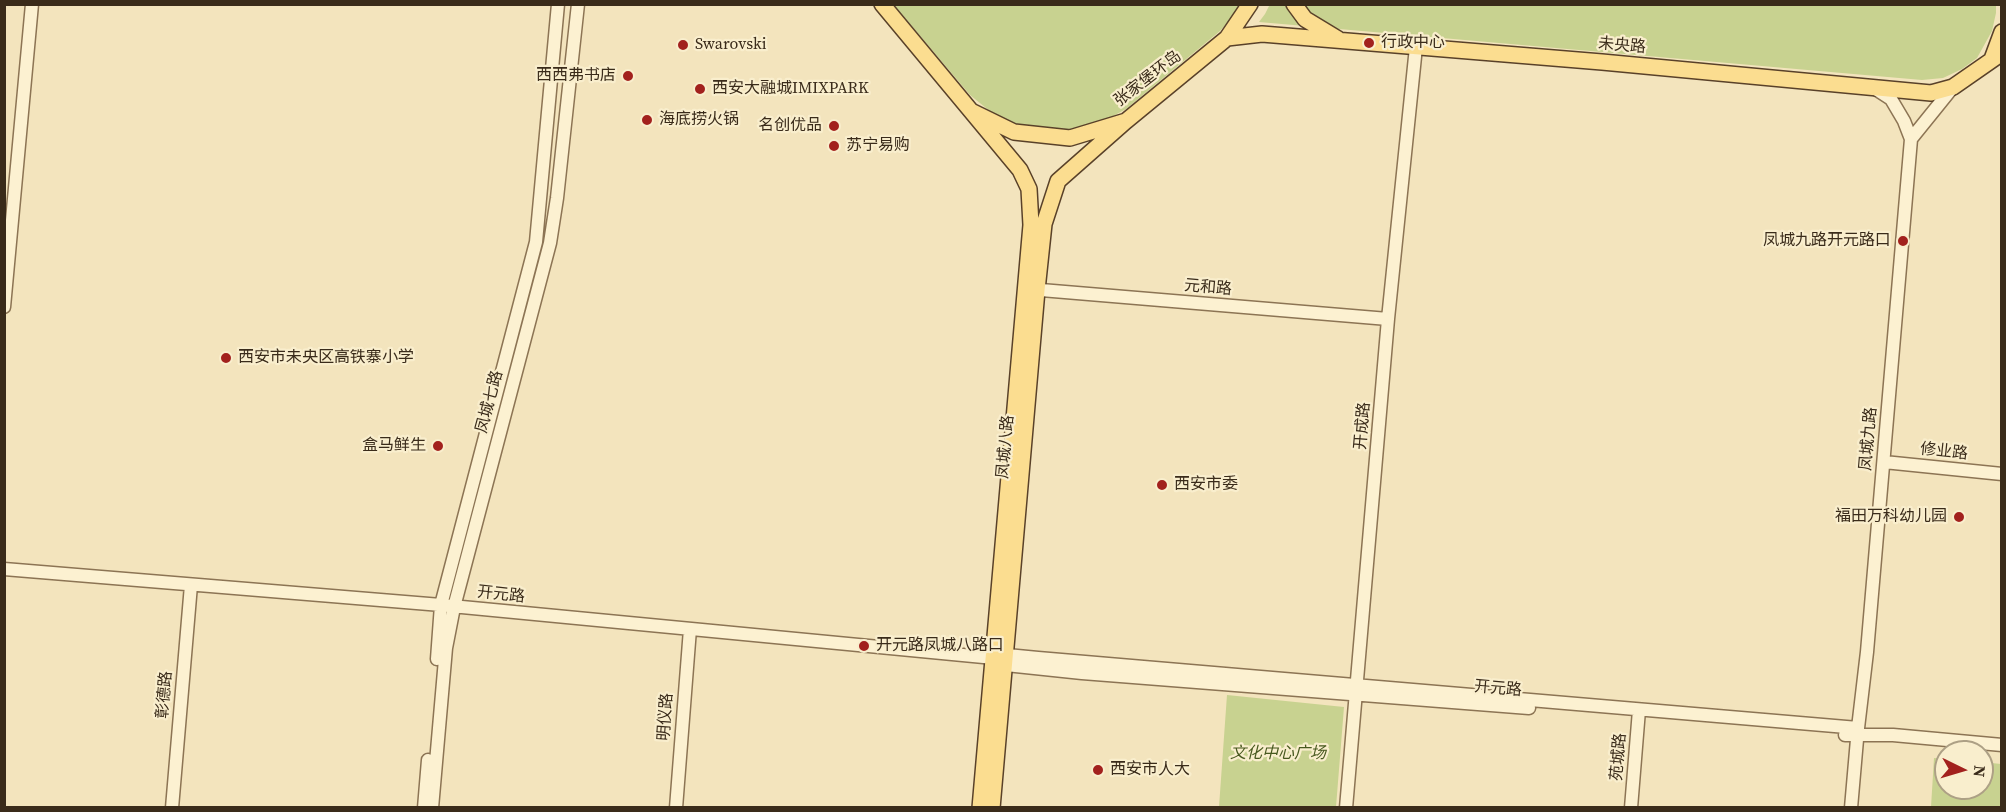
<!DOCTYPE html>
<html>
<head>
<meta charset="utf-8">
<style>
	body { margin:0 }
	#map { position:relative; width:2006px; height:812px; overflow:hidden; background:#f3e4bd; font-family:"Source Serif 4",serif }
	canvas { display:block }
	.frame { position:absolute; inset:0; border:6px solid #3a2b1a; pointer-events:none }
	.north { position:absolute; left:1934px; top:740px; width:60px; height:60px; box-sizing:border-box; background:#f9eecd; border:2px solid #ada085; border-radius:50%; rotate:95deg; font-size:16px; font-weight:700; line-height:24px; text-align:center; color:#3a2b1a }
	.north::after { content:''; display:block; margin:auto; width:21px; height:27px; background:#a2211d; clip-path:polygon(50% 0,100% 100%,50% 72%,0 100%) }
</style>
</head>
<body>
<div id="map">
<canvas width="2006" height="812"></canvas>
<div class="frame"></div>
<div class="north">N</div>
</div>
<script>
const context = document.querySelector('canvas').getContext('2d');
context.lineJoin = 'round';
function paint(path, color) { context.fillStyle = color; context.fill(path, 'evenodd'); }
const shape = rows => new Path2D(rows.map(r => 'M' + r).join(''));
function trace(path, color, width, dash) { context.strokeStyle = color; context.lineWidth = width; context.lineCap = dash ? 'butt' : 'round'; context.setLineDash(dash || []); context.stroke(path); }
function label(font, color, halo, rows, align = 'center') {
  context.font = font + ' "Source Serif 4","Noto Sans SC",serif'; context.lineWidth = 4.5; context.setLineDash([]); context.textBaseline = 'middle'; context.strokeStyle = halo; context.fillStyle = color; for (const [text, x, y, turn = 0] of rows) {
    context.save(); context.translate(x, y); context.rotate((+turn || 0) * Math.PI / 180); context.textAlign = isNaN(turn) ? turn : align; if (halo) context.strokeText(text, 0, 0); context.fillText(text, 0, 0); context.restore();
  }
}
const green = shape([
	[1270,4,1996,4,1996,13,1992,31,1977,58,1962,69,1943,78,1922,80,1259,22,1265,14],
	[894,5,1243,5,1220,31,1126,109,1104,121,1073,130,1057,131,1034,129,1015,124,999,117,986,108,970,95],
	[1227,695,1344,707,1336,807,1219,807],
	[1934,758,1946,759,1946,788,1982,788,1982,762,2001,764,2001,807,1931,807]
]);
const minor = shape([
	[1874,88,1891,99,1904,121,1911,139],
	[1029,289,1388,319],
	[4,307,32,4],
	[1884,462,2002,474],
	[4,569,441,605,994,658,1007,655,1038,658,1858,728],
	[437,659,441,605,536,242,558,4],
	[998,660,1006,665,1082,673,1529,708],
	[1845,735,1893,735,2002,745],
	[172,808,191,585],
	[424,808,428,760],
	[432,808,446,648,454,607,550,243,557,198,578,4],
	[676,808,690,629],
	[1346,808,1388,319,1416,47],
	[1631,808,1639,710],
	[1851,808,1858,728,1867,652,1911,139,1953,87]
]);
const major = shape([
	[882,4,971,111,1014,132,1070,138,1126,121,1227,38,1250,4],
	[1294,4,1305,19,1338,39],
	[1227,38,1262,34,1602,62,1931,93,1953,87,2002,53],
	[1992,59,2002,32],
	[971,111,1020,170,1029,189,1031,225,980,808],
	[992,808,1037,290,1044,224,1058,181,1126,121]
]);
const markers = [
	[1369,43,6,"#a2211d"],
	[683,45,6,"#a2211d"],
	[628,76,6,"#a2211d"],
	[700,89,6,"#a2211d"],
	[647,120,6,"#a2211d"],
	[834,126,6,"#a2211d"],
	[834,146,6,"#a2211d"],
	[1903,241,6,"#a2211d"],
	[226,358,6,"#a2211d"],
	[438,446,6,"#a2211d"],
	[1162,485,6,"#a2211d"],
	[1959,517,6,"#a2211d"],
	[864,646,6,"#a2211d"],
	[1098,770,6,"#a2211d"]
];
const poiNames = [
	["行政中心",1381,43],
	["Swarovski",695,45],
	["西西弗书店",616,76,"right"],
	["西安大融城IMIXPARK",712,89],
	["海底捞火锅",659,120],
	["名创优品",822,126,"right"],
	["苏宁易购",846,146],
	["凤城九路开元路口",1891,241,"right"],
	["西安市未央区高铁寨小学",238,358],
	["盒马鲜生",426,446,"right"],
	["西安市委",1174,485],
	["福田万科幼儿园",1947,517,"right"],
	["开元路凤城八路口",876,646],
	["西安市人大",1110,770]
];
const streetNames = [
	["未央路",1622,46,5],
	["张家堡环岛",1148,79,-38],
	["元和路",1208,288,5],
	["凤城七路",490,402,-75],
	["开成路",1363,426,-85],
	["凤城九路",1869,439,-85],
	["凤城八路",1006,447,-85],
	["修业路",1944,452,6],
	["开元路",501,595,6],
	["开元路",1498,689,5],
	["彰德路",165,695,-85],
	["明仪路",666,717,-86],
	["苑城路",1619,757,-85]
];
const parkNames = [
	["文化中心广场",1278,754]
];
paint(green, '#c8d290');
trace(minor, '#8c7454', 15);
trace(major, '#594129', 18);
trace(minor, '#fcf1d1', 12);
trace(major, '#fbdd90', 15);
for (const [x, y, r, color] of markers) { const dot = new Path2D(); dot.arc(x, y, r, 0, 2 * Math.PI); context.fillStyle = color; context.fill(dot); trace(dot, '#f9eecd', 2); }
label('16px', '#3a2b1a', '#f9eecd', poiNames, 'left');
label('16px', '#3a2b1a', '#f9eecd', streetNames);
label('italic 16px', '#48591f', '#f9eecd', parkNames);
</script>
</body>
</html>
